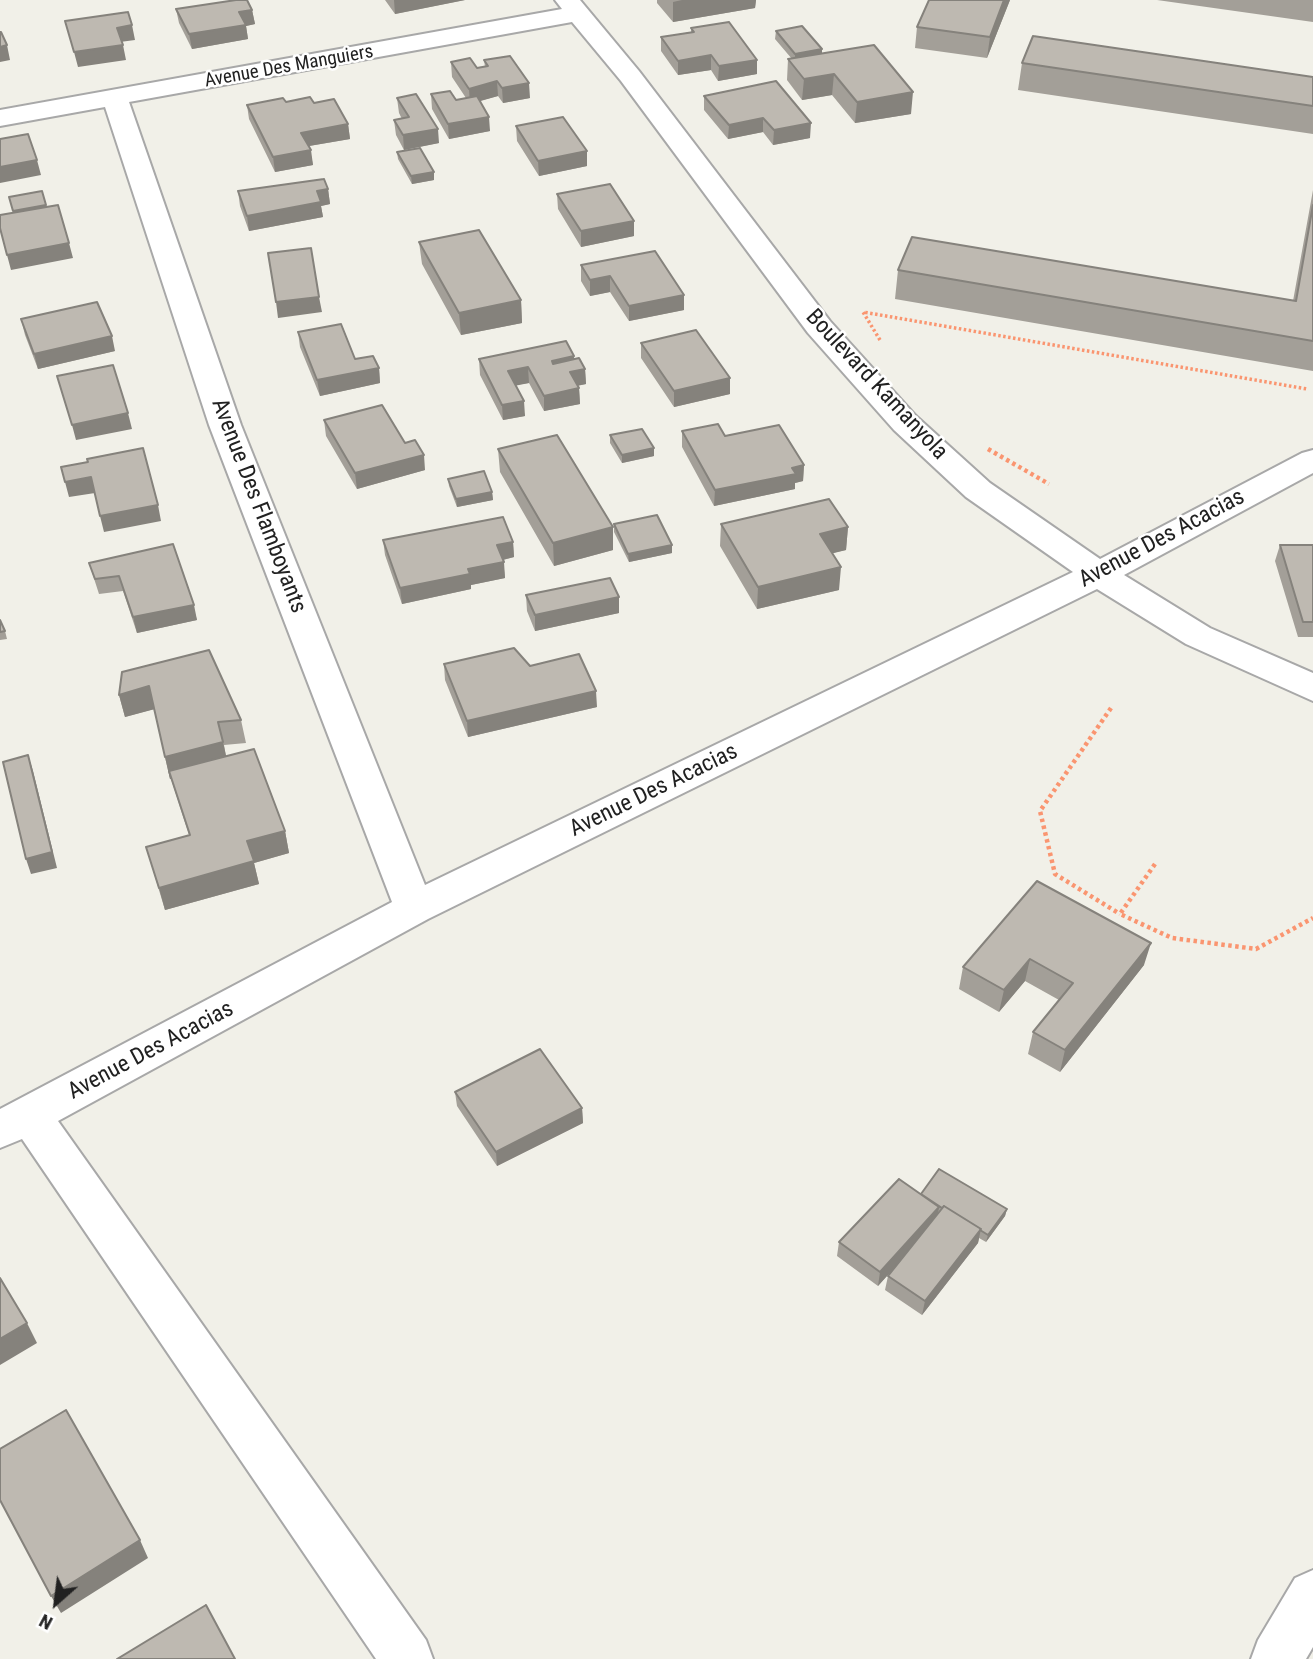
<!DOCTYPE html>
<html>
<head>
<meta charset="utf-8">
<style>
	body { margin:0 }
	#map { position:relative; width:1313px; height:1659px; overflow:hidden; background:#f1f0e8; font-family:"Roboto Condensed",sans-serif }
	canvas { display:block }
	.north { position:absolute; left:21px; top:1568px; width:70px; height:70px; -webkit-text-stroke:5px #fff; paint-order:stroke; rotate:208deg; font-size:19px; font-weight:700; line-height:28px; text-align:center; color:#212121 }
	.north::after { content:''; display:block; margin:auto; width:24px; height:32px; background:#212121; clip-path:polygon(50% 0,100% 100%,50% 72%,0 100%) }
</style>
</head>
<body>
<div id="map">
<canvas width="1313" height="1659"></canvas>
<div class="north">N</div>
</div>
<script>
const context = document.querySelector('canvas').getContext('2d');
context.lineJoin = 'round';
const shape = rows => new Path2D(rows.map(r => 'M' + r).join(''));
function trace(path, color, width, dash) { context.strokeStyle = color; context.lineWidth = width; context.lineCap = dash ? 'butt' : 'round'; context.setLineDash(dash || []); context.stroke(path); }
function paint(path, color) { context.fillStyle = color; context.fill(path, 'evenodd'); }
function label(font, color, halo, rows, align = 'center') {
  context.font = font + ' "Roboto Condensed",sans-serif'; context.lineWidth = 5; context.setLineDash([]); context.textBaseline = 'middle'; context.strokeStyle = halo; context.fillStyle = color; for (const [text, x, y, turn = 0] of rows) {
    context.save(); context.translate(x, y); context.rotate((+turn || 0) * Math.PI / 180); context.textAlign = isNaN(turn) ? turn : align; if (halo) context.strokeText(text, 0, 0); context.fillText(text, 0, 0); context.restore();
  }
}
const pathFar1 = shape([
	[880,340,863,312,1307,389]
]);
const path = shape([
	[988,449,1049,484],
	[1111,708,1040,811,1055,874,1120,914],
	[1155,864,1120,914,1172,938,1256,949,1313,918]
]);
const minor = shape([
	[555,0,580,0,639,71,830,321,916,416,990,483,1100,559,1302,453,1313,450,1313,473,1124,575,1210,628,1313,673,1313,701,1186,644,1097,589,428,919,58,1121,426,1640,433,1659,376,1659,22,1139,0,1148,0,1109,392,902,209,425,105,107,0,126,0,110,562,9,555,0],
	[572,22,621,81,808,333,894,430,966,497,1073,572,425,885,241,425,129,102,572,22],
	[1313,1570,1313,1647,1306,1659,1251,1659,1258,1640,1295,1578,1313,1570]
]);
const wall = shape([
	[385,0,465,0,395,14],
	[657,0,756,0,755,8,673,22,657,3],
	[929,0,1010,0,987,58,915,48,917,27],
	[1157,0,1313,0,1313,22],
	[176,9,252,10,255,24,246,26,248,39,192,49,179,23],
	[691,28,757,74,718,81,711,70,678,75,661,51,661,37,691,32],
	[776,31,822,49,822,54,911,114,855,123,832,95,802,100,787,80,788,59,792,59,775,39],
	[484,60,530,98,503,103,498,96,479,101,490,131,449,139,432,109,431,94,456,100,466,98,452,77,451,62,477,68,485,67],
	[1022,63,1313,77,1313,134,1018,90],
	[776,81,810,138,773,145,763,132,728,139,704,110,704,96],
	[397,98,439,143,404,150,396,135,394,120,402,119,399,113],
	[286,102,314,103,348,124,350,139,309,146,313,165,275,172,249,119,247,105],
	[516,126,587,166,539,176,517,141],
	[397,152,434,180,412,184,398,159],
	[328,189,330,204,321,206,323,217,249,231,240,206,238,191],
	[1313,190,1313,371,895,299,898,270,1293,301],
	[557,194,634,221,634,236,581,247,558,209],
	[419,242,521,300,522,323,461,335,422,264],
	[581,265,684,295,684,310,629,321,610,292,590,296,581,281],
	[21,319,115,351,38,369,25,335],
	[298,332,355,359,379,368,380,383,320,396,300,347],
	[641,343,730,378,730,394,674,407,641,358],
	[574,356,574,359,585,369,586,384,577,386,579,388,580,404,544,411,529,383,515,385,525,416,503,420,480,375,479,359],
	[324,420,425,470,357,489,326,436],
	[682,431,725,436,804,465,803,481,795,483,795,489,714,506,682,447],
	[610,435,654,456,622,463,610,443],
	[498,449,613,527,613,550,554,566,500,472],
	[448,479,492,492,493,500,457,507,449,486],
	[614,524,672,553,629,562,614,532],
	[721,524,848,527,846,550,832,553,839,590,757,609,720,546],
	[383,540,513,542,514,557,503,560,505,578,471,585,471,589,402,604,385,555],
	[173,544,197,620,137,633,123,591,99,594,89,563],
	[1280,545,1313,545,1313,637,1298,637,1275,561],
	[526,595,619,597,619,613,535,631,527,611],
	[0,620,5,631,7,639,0,640],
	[444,664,530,666,597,707,468,737,445,680],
	[119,695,241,720,246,743,224,745,226,756,285,831,289,853,254,863,259,884,165,910,146,847,189,835,171,779,170,779,154,709,125,717],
	[1037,881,1144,965,1060,1072,1028,1054,1033,1032,1059,1000,1025,981,999,1012,959,989,963,967],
	[455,1092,582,1108,583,1123,497,1166,457,1106],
	[921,1194,1007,1209,1005,1216,986,1242,979,1238,978,1243,922,1315,885,1290,888,1276,890,1272,878,1286,837,1256,839,1242]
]);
const shadedWall = shape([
	[394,0,465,0,395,14],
	[682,0,756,0,755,8,673,22,673,2],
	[1004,0,1010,0,987,58,990,37],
	[252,10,255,24,246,26,248,39,192,49,189,34,239,12],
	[132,25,135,40,120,42,117,28],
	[7,45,10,60,0,62,0,47],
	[123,45,126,60,78,67,74,52],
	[822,49,822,57,795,61,795,54],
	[711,55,711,70,678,75,678,61],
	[757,60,757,74,718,81,719,66],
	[834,74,832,95,802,100,804,79],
	[497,81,498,96,470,104,469,89],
	[529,83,530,98,503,103,502,88],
	[913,92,911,114,855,123,857,102],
	[489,117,490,131,449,139,448,124],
	[763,118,763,132,728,139,729,125],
	[811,123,810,138,773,145,774,130],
	[348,124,350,139,303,147,301,133],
	[438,129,439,143,404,150,403,135],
	[311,150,313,165,275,172,273,157],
	[587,151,587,166,539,176,538,161],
	[37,160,41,175,0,183,0,167],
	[434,172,434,180,412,184,411,176],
	[328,189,330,204,321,206,323,217,249,231,247,216,317,191],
	[46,205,48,212,15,218,13,211],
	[634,221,634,236,581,247,581,231],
	[69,243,73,258,11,270,7,255],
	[610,276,610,292,590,296,590,280],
	[684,295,684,310,629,321,629,306],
	[319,297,322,312,278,318,276,302],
	[521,300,522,323,461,335,459,313],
	[112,336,115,351,38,369,34,354],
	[574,356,575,371,585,369,586,384,570,387,552,376,552,361],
	[528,367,529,383,509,387,508,371],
	[379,368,380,383,320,396,317,380],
	[730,378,730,394,674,407,674,391],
	[579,388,580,404,544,411,544,396],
	[524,401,525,416,503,420,502,405],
	[128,413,132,429,76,440,72,425],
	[654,448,654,456,622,463,622,455],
	[424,455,425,470,357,489,355,473],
	[804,465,803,481,795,483,795,489,714,506,715,490],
	[91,477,95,493,69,497,65,482],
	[492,492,493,500,457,507,456,499],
	[158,505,161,521,104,532,100,516],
	[613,527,613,550,554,566,553,543],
	[848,527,846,550,818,557,820,534],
	[513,542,514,557,498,561,497,545],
	[672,545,672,553,629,562,628,554],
	[504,562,505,578,471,585,471,589,402,604,400,588,468,569],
	[841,567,839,590,757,609,758,587],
	[619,597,619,613,535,631,535,615],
	[194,605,197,620,137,633,133,617],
	[149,686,155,709,125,717,119,695],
	[596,691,597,707,468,737,467,721],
	[223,742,228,765,170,779,165,757],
	[28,755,33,771,57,868,31,874,26,859],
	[285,831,289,853,254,863,259,884,165,910,159,888,247,841],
	[1151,943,1144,965,1060,1072,1065,1050],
	[1030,959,1025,981,999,1012,1004,990],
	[582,1108,583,1123,497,1166,496,1152],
	[939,1207,937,1221,878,1286,880,1272],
	[1007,1209,1005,1216,986,1242,988,1235],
	[981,1229,978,1243,922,1315,925,1301],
	[27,1323,37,1343,0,1365,0,1339],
	[140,1540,148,1558,61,1613,51,1596]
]);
const building = shape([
	[236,0,247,0,252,10,239,12,246,25,189,34,176,9,236,0],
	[929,0,1004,0,990,37,917,27,929,0],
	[128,12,132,25,117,28,123,45,74,52,65,21,128,12],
	[729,22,757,60,719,66,711,55,678,61,661,37,694,32,691,28,729,22],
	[802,26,822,49,795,54,776,31,802,26],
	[0,32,1,32,7,45,0,47,0,32],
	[1033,36,1313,77,1313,106,1022,63,1033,36],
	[874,45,913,92,857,102,834,74,804,79,788,59,874,45],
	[510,56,529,83,502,88,497,81,469,89,451,62,470,58,477,68,488,66,484,60,510,56],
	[776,81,811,123,774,130,763,118,729,125,704,96,776,81],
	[450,91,456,100,477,96,489,117,448,124,431,94,450,91],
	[416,94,438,129,403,135,394,120,409,117,397,98,416,94],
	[310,97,314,103,334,99,348,124,301,133,311,150,273,157,247,105,283,98,286,102,310,97],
	[563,117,587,151,538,161,516,126,563,117],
	[28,134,37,160,0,167,0,139,28,134],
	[420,148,434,172,411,176,397,152,420,148],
	[324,179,328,189,317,191,321,202,247,216,238,191,324,179],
	[610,184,634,221,581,231,557,194,610,184],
	[42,191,46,205,13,211,9,197,42,191],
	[58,205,69,243,7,255,0,228,0,215,58,205],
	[1313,205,1313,341,898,270,912,237,1296,301,1313,205],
	[479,230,521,300,459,313,419,242,479,230],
	[311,248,319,297,276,302,268,253,311,248],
	[655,251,684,295,629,306,610,276,590,280,581,265,655,251],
	[97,302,112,336,34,354,21,319,97,302],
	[341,324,355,359,373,356,379,368,317,380,298,332,341,324],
	[696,330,730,378,674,391,641,343,696,330],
	[566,341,574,356,552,361,553,364,579,358,585,369,570,372,579,388,544,396,528,367,508,371,524,401,502,405,479,359,566,341],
	[113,365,128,413,72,425,57,376,113,365],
	[382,405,405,443,415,440,424,455,355,473,324,420,382,405],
	[718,424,725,436,779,425,804,465,792,468,796,474,715,490,682,431,718,424],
	[642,429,654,448,622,455,610,435,642,429],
	[557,435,613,527,553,543,498,449,557,435],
	[143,448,158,505,100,516,91,477,65,482,61,467,88,462,87,459,143,448],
	[484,471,492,492,456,499,448,479,484,471],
	[829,499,848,527,820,534,841,567,758,587,721,524,829,499],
	[657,515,672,545,628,554,614,524,657,515],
	[503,517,513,542,497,545,504,562,468,569,470,574,400,588,383,540,503,517],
	[173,544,194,605,133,617,119,576,95,579,89,563,173,544],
	[1280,545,1313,545,1313,622,1303,622,1280,545],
	[610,578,619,597,535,615,526,595,610,578],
	[0,620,5,631,0,632,0,620],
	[514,648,530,666,579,654,596,691,467,721,444,664,514,648],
	[209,650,241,720,218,722,223,742,165,757,149,686,119,695,122,672,209,650],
	[254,749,285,831,247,841,254,861,159,888,146,847,190,835,169,771,254,749],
	[28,755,52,852,26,859,3,762,28,755],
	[1037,881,1151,943,1065,1050,1033,1032,1073,983,1030,959,1004,990,963,967,1037,881],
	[540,1049,582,1108,496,1152,455,1092,540,1049],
	[939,1169,1007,1209,988,1235,980,1230,981,1229,944,1206,942,1208,921,1194,939,1169],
	[899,1179,939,1207,880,1272,839,1242,899,1179],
	[944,1206,981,1229,925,1301,888,1276,944,1206],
	[0,1278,27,1323,0,1339,0,1278],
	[66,1410,140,1540,51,1596,0,1500,0,1449,66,1410],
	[206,1605,235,1659,117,1659,206,1605]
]);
const farStreetnames = [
	["Avenue Des Manguiers",289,67,-10]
];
const streetNames = [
	["Boulevard Kamanyola",876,385,47],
	["Avenue Des Flamboyants",258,506,69],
	["Avenue Des Acacias",1162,539,-28],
	["Avenue Des Acacias",654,791,-26],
	["Avenue Des Acacias",151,1051,-28]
];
trace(minor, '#a8a8a8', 4);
trace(pathFar1, '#fa9570', 3.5, [2.5, 2.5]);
trace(path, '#fa9570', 4.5, [3.5, 3.5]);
paint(minor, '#fff');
paint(wall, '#a39f98');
paint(shadedWall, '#85827c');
paint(building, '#beb9b1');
trace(building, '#85827c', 2);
label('19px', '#212121', '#fff', farStreetnames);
label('23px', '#212121', '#fff', streetNames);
</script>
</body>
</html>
